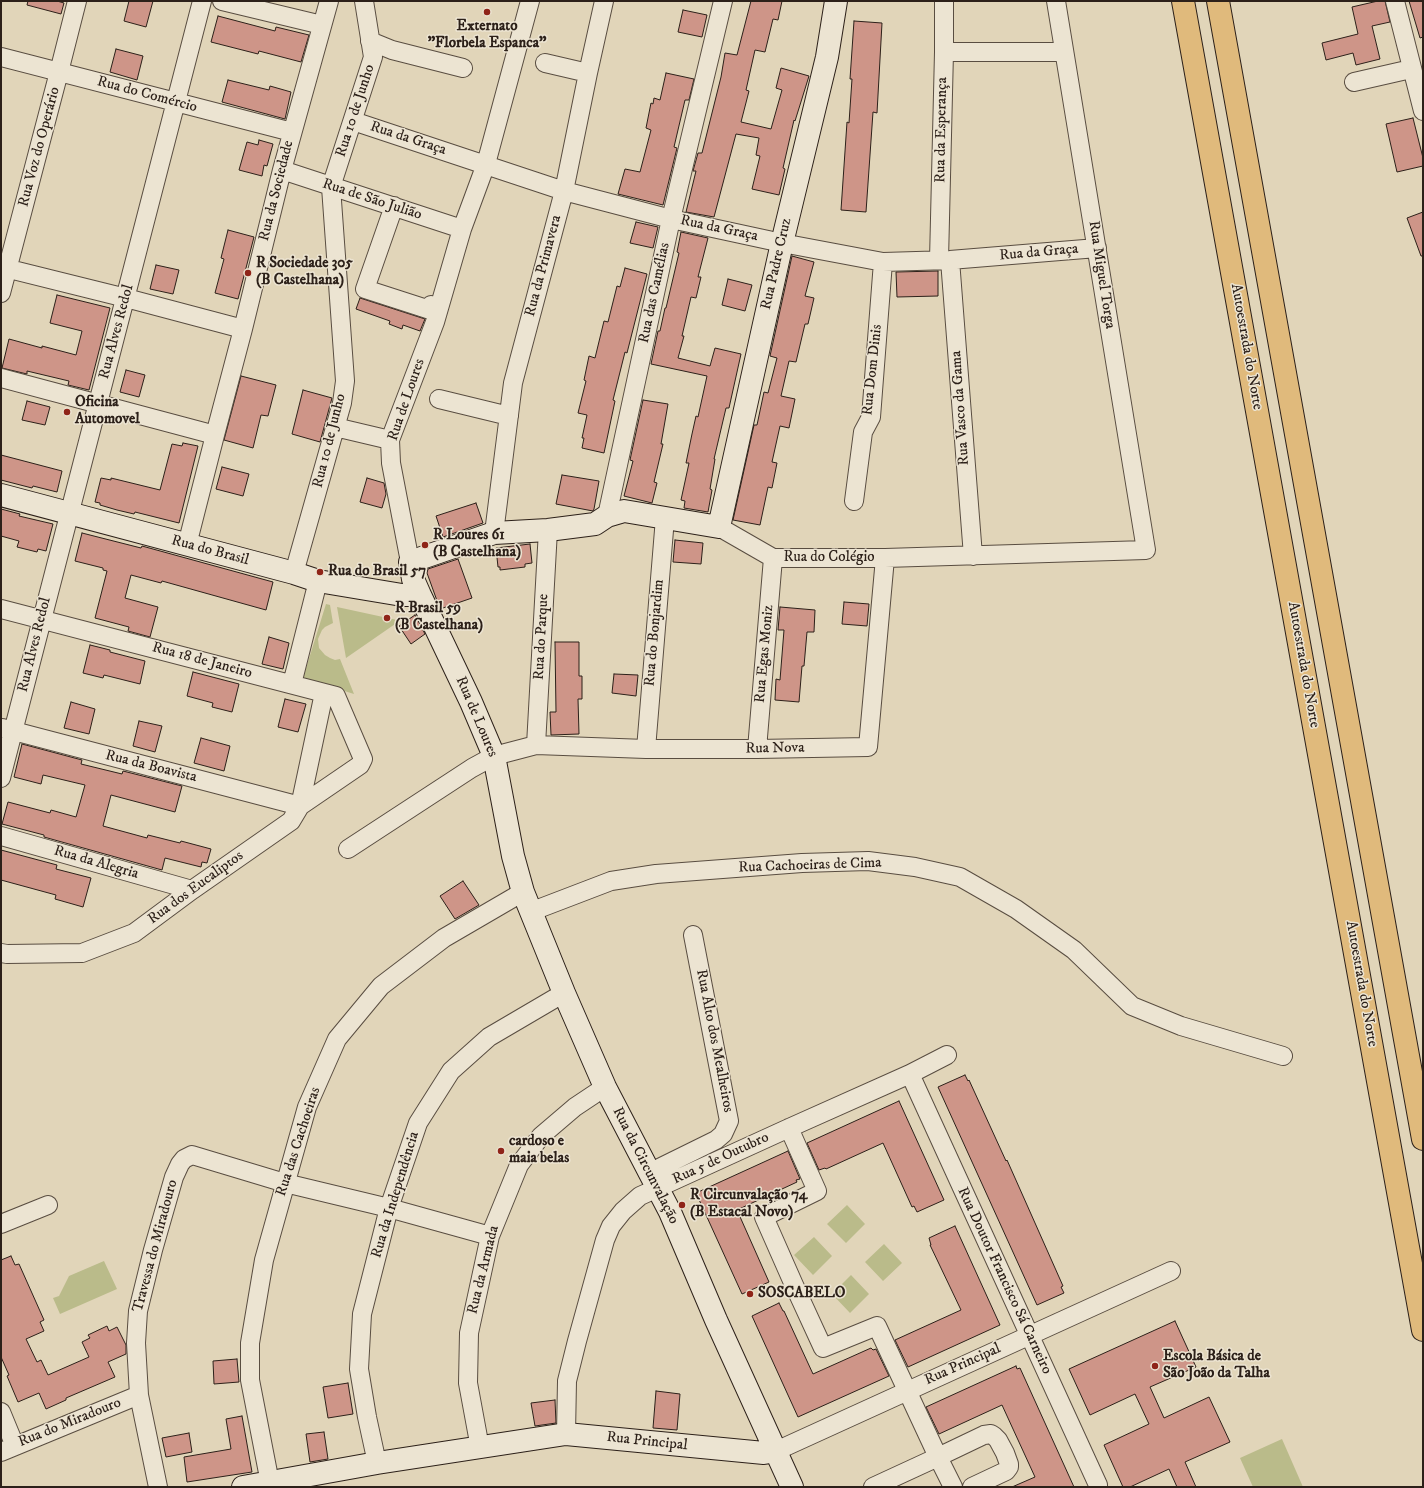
<!DOCTYPE html>
<html>
<head>
<meta charset="utf-8">
<style>
	body { margin:0 }
	#map { position:relative; width:1424px; height:1488px; overflow:hidden; background:#e1d5b9; font-family:"IM FELL DW Pica",serif }
	canvas { display:block }
	.frame { position:absolute; inset:0; border:2px solid #2c2019; pointer-events:none }
</style>
</head>
<body>
<div id="map">
<canvas width="1424" height="1488"></canvas>
<div class="frame"></div>
</div>
<script>
const context = document.querySelector('canvas').getContext('2d');
context.lineJoin = 'round';
function paint(path, color) { context.fillStyle = color; context.fill(path, 'evenodd'); }
const shape = rows => new Path2D(rows.map(r => 'M' + r).join(''));
function trace(path, color, width, dash) { context.strokeStyle = color; context.lineWidth = width; context.lineCap = dash ? 'butt' : 'round'; context.setLineDash(dash || []); context.stroke(path); }
function label(font, color, halo, rows, align = 'center') {
  context.font = font + ' "IM FELL DW Pica",serif'; context.lineWidth = 3; context.setLineDash([]); context.textBaseline = 'middle'; context.strokeStyle = halo; context.fillStyle = color; for (const [text, x, y, turn = 0] of rows) {
    context.save(); context.translate(x, y); context.rotate((+turn || 0) * Math.PI / 180); context.textAlign = isNaN(turn) ? turn : align; if (halo) context.strokeText(text, 0, 0); context.fillText(text, 0, 0); context.restore();
  }
}
const green = shape([
	[326,604,330,605,333,623,325,627,322,630,318,639,319,648,325,655,330,658,335,660,340,659,354,694,303,678],
	[337,607,397,620,398,622,346,658],
	[847,1205,865,1224,846,1243,827,1224],
	[814,1237,832,1256,813,1275,794,1255],
	[884,1244,902,1263,883,1281,865,1262],
	[104,1261,117,1289,60,1314,53,1298,59,1296,69,1276],
	[851,1275,869,1294,850,1313,832,1294],
	[1282,1439,1303,1487,1253,1487,1240,1458]
]);
const building = shape([
	[28,1,57,1,64,3,61,14,27,5,28,1],
	[129,1,153,1,146,27,124,21,129,1],
	[751,1,782,1,778,20,773,19,765,52,755,50,746,90,749,91,741,122,771,129,782,90,776,88,781,68,809,76,795,121,794,120,783,168,785,169,779,195,752,189,760,156,756,155,759,138,736,134,714,217,686,212,696,171,693,171,698,153,702,153,721,77,725,53,737,55,751,1],
	[1378,1,1385,1,1390,22,1372,26,1380,59,1356,65,1353,53,1326,60,1322,43,1358,34,1352,7,1378,1],
	[1409,1,1423,1,1423,37,1420,38,1409,1],
	[683,10,707,15,702,37,678,32,683,10],
	[218,16,275,31,276,27,309,35,301,62,259,51,258,54,211,42,218,16],
	[854,21,882,23,877,113,873,112,866,212,841,210,847,122,849,123,852,79,850,79,854,21],
	[116,49,143,56,137,80,110,72,116,49],
	[666,73,694,79,689,100,685,100,674,147,677,148,663,205,618,194,625,169,640,172,651,130,646,128,651,103,653,104,654,98,660,100,666,73],
	[228,80,269,90,270,86,291,92,285,119,222,102,228,80],
	[1413,118,1423,158,1423,166,1397,172,1386,124,1413,118],
	[259,140,273,144,267,166,264,165,262,176,239,170,247,142,258,145,259,140],
	[1423,212,1423,256,1421,256,1407,218,1423,212],
	[636,222,658,227,653,248,630,243,636,222],
	[228,230,254,237,238,299,215,293,224,259,221,258,228,230],
	[681,232,708,238,698,277,701,277,696,298,691,297,682,336,684,336,678,358,710,366,715,348,741,354,729,408,726,408,714,459,715,459,710,489,712,490,708,512,684,508,685,501,681,500,689,463,686,463,692,434,696,416,698,417,707,376,651,364,658,331,660,331,665,308,666,308,679,253,677,252,681,232],
	[792,256,814,262,805,296,814,298,808,324,805,324,796,362,789,361,781,396,795,399,789,428,780,426,772,462,777,463,772,488,768,487,760,525,733,520,754,425,757,425,764,392,768,393,777,358,770,356,792,256],
	[156,265,179,270,173,294,150,289,156,265],
	[625,268,647,274,627,353,625,352,613,400,615,401,604,453,582,448,584,438,582,438,587,415,578,413,586,381,584,380,589,356,595,358,604,321,608,322,617,286,620,287,625,268],
	[938,271,938,296,897,297,896,272,938,271],
	[728,279,752,285,745,311,722,305,728,279],
	[57,295,110,308,89,390,68,385,69,381,27,371,27,374,2,368,9,339,42,348,42,346,76,355,82,331,50,323,57,295],
	[360,298,425,319,420,331,403,325,402,329,389,324,390,321,356,309,360,298],
	[126,370,145,375,139,397,120,392,126,370],
	[241,376,276,385,268,416,261,415,253,448,224,440,241,376],
	[303,390,332,398,320,442,292,434,303,390],
	[643,400,668,404,661,444,663,444,654,482,657,483,652,503,624,496,633,461,630,460,643,400],
	[27,401,50,407,45,425,22,420,27,401],
	[183,443,198,446,179,523,135,512,134,514,117,510,100,505,100,503,95,502,101,478,111,480,111,478,160,490,172,444,182,446,183,443],
	[1,455,62,471,57,492,33,486,32,488,1,480,1,455],
	[222,467,249,474,243,496,216,489,222,467],
	[562,475,599,481,594,509,593,511,556,504,562,475],
	[367,478,384,483,386,494,382,508,360,502,367,478],
	[476,503,483,523,443,537,436,516,476,503],
	[1,509,20,514,19,516,53,524,46,551,38,549,37,552,17,547,19,541,1,536,1,509],
	[82,533,141,548,142,546,273,582,266,610,162,581,161,583,131,575,125,598,158,607,150,637,128,631,129,627,95,618,107,571,103,570,103,568,75,561,82,533],
	[675,540,703,543,701,564,673,562,675,540],
	[530,544,532,563,525,564,525,567,500,570,500,567,498,567,496,548,530,544],
	[458,559,472,598,440,609,427,573,428,569,458,559],
	[844,602,869,604,867,626,842,624,844,602],
	[780,607,815,610,814,632,807,632,804,666,802,666,799,702,775,700,776,679,780,680,784,630,778,630,780,607],
	[415,615,425,634,411,644,399,626,415,615],
	[269,637,289,643,283,669,262,664,269,637],
	[555,642,579,642,579,676,582,676,582,699,578,699,579,734,551,735,550,712,556,712,555,642],
	[90,645,110,650,110,652,145,661,140,684,104,675,103,678,83,673,90,645],
	[193,672,239,684,232,712,212,707,213,703,187,696,193,672],
	[614,674,638,675,636,696,612,693,614,674],
	[285,699,306,704,298,732,278,727,285,699],
	[71,702,95,709,89,734,64,728,71,702],
	[139,721,162,726,155,752,133,746,139,721],
	[201,738,230,746,224,771,194,763,201,738],
	[22,744,82,760,81,764,122,774,123,771,182,786,175,812,111,795,103,826,147,838,148,835,180,843,181,841,211,849,207,863,202,862,201,867,165,858,162,870,44,837,44,835,2,824,8,802,50,813,51,810,76,817,85,785,43,775,41,784,14,777,22,744],
	[1,850,57,865,56,869,91,878,83,907,55,899,56,895,1,880,1,850],
	[463,881,479,905,455,919,440,896,463,881],
	[965,1075,968,1081,969,1080,1006,1161,1007,1160,1063,1286,1061,1287,1064,1293,1037,1305,938,1087,965,1075],
	[899,1101,944,1200,917,1212,914,1206,912,1207,883,1143,826,1169,825,1168,819,1170,807,1143,899,1101],
	[788,1151,800,1179,796,1180,797,1182,737,1210,769,1282,742,1294,696,1193,788,1151],
	[955,1226,1000,1325,908,1367,895,1340,961,1310,930,1245,931,1245,929,1238,955,1226],
	[11,1256,15,1265,19,1264,44,1320,40,1322,44,1331,26,1339,37,1362,41,1360,48,1375,89,1357,82,1342,90,1338,88,1335,107,1326,109,1331,117,1327,126,1345,126,1354,108,1362,115,1377,66,1398,66,1400,46,1409,39,1393,18,1402,7,1376,9,1375,1,1357,1,1260,11,1256],
	[779,1303,783,1311,784,1311,813,1374,871,1348,873,1350,876,1349,889,1376,798,1417,752,1316,779,1303],
	[1175,1321,1196,1367,1150,1387,1164,1418,1209,1397,1230,1442,1185,1462,1196,1487,1177,1487,1169,1469,1130,1487,1123,1487,1104,1445,1149,1424,1135,1394,1090,1415,1069,1369,1175,1321],
	[237,1359,239,1382,214,1384,213,1361,237,1359],
	[1016,1366,1017,1369,1020,1368,1074,1487,1012,1487,1035,1477,1002,1405,939,1434,926,1407,1016,1366],
	[348,1383,353,1414,328,1418,323,1387,348,1383],
	[656,1391,680,1394,677,1430,653,1428,656,1391],
	[555,1400,556,1423,535,1426,531,1403,555,1400],
	[242,1416,252,1472,187,1482,184,1457,231,1449,226,1419,242,1416],
	[324,1432,328,1459,310,1462,306,1434,324,1432],
	[189,1433,192,1452,166,1457,162,1438,189,1433]
]);
const street = shape([
	[222,1,322,25],
	[1395,1,1423,111],
	[370,41,392,50,463,68],
	[944,52,1064,52],
	[1,57,292,132],
	[545,63,588,73],
	[1354,82,1411,69],
	[353,121,564,191,671,219,782,243,883,262,950,260,1097,248],
	[282,170,462,229],
	[394,206,365,289,430,310,431,305,439,307],
	[939,260,944,52,944,1],
	[950,260,973,556],
	[1,267,126,298,243,329],
	[1,293,59,72,77,1],
	[1,378,215,435],
	[439,399,509,416],
	[335,427,390,440],
	[854,501,863,432,871,417,883,262],
	[607,516,671,219,723,1],
	[719,527,773,558,885,558,1146,550,1056,1],
	[494,533,513,383,564,191,588,73,604,1],
	[187,545,215,435,243,329,282,170,329,1],
	[410,562,391,463,390,440,435,322,462,229,486,164,530,1],
	[294,573,342,403,345,381,331,187,373,57,364,1],
	[1,609,336,696,363,759,360,765,300,806,291,821,192,890,134,933,82,953,7,954,1,953],
	[292,684,318,581],
	[2,728,300,806,324,693],
	[536,745,548,530],
	[646,749,665,518],
	[757,749,773,558],
	[1,778,202,1],
	[1,836,192,890],
	[348,849,472,768,494,756,536,745,646,749,757,749,868,747,885,558],
	[530,912,611,881,656,874,802,863,868,861,915,867,960,877,1016,909,1074,950,1132,1006,1181,1026,1283,1056],
	[910,1074,1098,1485,1098,1487],
	[789,1128,817,1191,764,1217,794,1285,823,1348,877,1326,938,1457,873,1487],
	[649,1173,716,1140,723,1134,729,1121,693,935],
	[1,1224,48,1205],
	[1,1412,15,1446],
	[566,1434,567,1381,577,1341,605,1240,611,1226,623,1211,640,1196,789,1128,910,1074,947,1055],
	[480,1448,468,1383,469,1333,490,1236,519,1165,541,1136,575,1107,605,1087],
	[776,1451,1171,1271],
	[1,1452,139,1395],
	[377,1463,367,1417,359,1369,362,1314,389,1208,418,1123,451,1071,489,1037,564,993],
	[270,1483,250,1380,250,1343,264,1260,307,1107,337,1039,381,986,444,938,523,892],
	[158,1487,139,1395,136,1343,138,1311,153,1250,174,1177,180,1164,184,1159,192,1155,285,1183,389,1208,490,1236],
	[953,1487,938,1457,984,1435,991,1434,994,1436,998,1440,1005,1453,1009,1464,1009,1467,1006,1471,972,1487]
]);
const secondary = shape([
	[1,495,294,573,318,581,402,595,420,595],
	[243,1487,377,1463,566,1434,764,1453,776,1451],
	[792,1487,716,1320,670,1212,605,1087,564,993,523,892,513,856,494,756,471,702,420,595,413,579,410,562,494,533,548,530,595,524,607,516,624,511,719,527,782,243,827,57,836,1]
]);
const highway = shape([
	[1183,1,1423,1330],
	[1218,1,1423,1139]
]);
const markers = [
	[487,12,4,"#8f2418"],
	[248,273,4,"#8f2418"],
	[67,412,4,"#8f2418"],
	[425,545,4,"#8f2418"],
	[320,572,4,"#8f2418"],
	[387,618,4,"#8f2418"],
	[501,1151,4,"#8f2418"],
	[682,1205,4,"#8f2418"],
	[750,1294,4,"#8f2418"],
	[1155,1366,4,"#8f2418"]
];
const poiNames = [
	["Externato",487,27,"center"],
	["\"Florbela Espanca\"",487,44,"center"],
	["R Sociedade 305",256,264],
	["(B Castelhana)",256,281],
	["Oficina",75,403],
	["Automovel",75,420],
	["R Loures 61",433,536],
	["(B Castelhana)",433,553],
	["Rua do Brasil 57",328,572],
	["R Brasil 59",395,609],
	["(B Castelhana)",395,626],
	["cardoso e",509,1142],
	["maia belas",509,1159],
	["R Circunvalação 74",690,1196],
	["(B Estacal Novo)",690,1213],
	["SOSCABELO",758,1294],
	["Escola Básica de",1163,1357],
	["São João da Talha",1163,1374]
];
const streetNames = [
	["Rua do Comércio",147,95,15],
	["Rua 10 de Junho",356,111,-72],
	["Rua da Esperança",942,130,-89],
	["Rua da Graça",408,139,18],
	["Rua Voz do Operário",40,147,-75],
	["Rua da Sociedade",277,191,-76],
	["Rua de São Julião",372,200,18],
	["Rua da Graça",719,229,12],
	["Rua da Graça",1039,253,-5],
	["Rua Padre Cruz",777,264,-77],
	["Rua da Primavera",544,266,-75],
	["Rua Miguel Torga",1101,275,81],
	["Rua das Camélias",655,293,-78],
	["Rua Alves Redol",117,332,-75],
	["Autoestrada do Norte",1246,347,80],
	["Rua Dom Dinis",873,370,-84],
	["Rua de Loures",407,400,-71],
	["Rua Vasco da Gama",961,408,-94],
	["Rua 10 de Junho",330,441,-76],
	["Rua do Brasil",210,551,15],
	["Rua do Colégio",829,558],
	["Rua do Bonjardim",655,633,-85],
	["Rua do Parque",542,637,-87],
	["Rua Alves Redol",35,645,-76],
	["Rua Egas Moniz",765,654,-85],
	["Rua 18 de Janeiro",202,661,15],
	["Autoestrada do Norte",1303,665,80],
	["Rua de Loures",476,717,67],
	["Rua Nova",775,749,-1],
	["Rua da Boavista",151,767,14],
	["Rua da Alegria",96,863,16],
	["Rua Cachoeiras de Cima",810,866,-2],
	["Rua dos Eucaliptos",196,888,-36],
	["Autoestrada do Norte",1361,984,80],
	["Rua Alto dos Mealheiros",714,1041,79],
	["Rua das Cachoeiras",299,1142,-72],
	["Rua 5 de Outubro",721,1159,-25],
	["Rua da Circunvalação",645,1166,63],
	["Rua da Independência",396,1195,-73],
	["Travessa do Miradouro",156,1246,-75],
	["Rua da Armada",484,1270,-76],
	["Rua Doutor Francisco Sá Carneiro",1004,1281,65],
	["Rua Principal",963,1365,-24],
	["Rua do Miradouro",70,1423,-22],
	["Rua Principal",647,1442,6]
];
paint(green, '#babb8a');
paint(building, '#ce9588');
trace(building, '#2c2019', 1);
trace(street, '#594d41', 20);
trace(secondary, '#2c2019', 24);
trace(highway, '#2c2019', 24);
trace(street, '#ece4d2', 18);
trace(secondary, '#ece4d2', 22);
trace(highway, '#e0ba7c', 22);
for (const [x, y, r, color] of markers) { const dot = new Path2D(); dot.arc(x, y, r, 0, 2 * Math.PI); context.fillStyle = color; context.fill(dot); trace(dot, '#ece4d2', 1.5); }
label('bold 15px', '#2c2019', '#ece4d2', poiNames, 'left');
label('15px', '#2c2019', '#ece4d2', streetNames);
</script>
</body>
</html>
